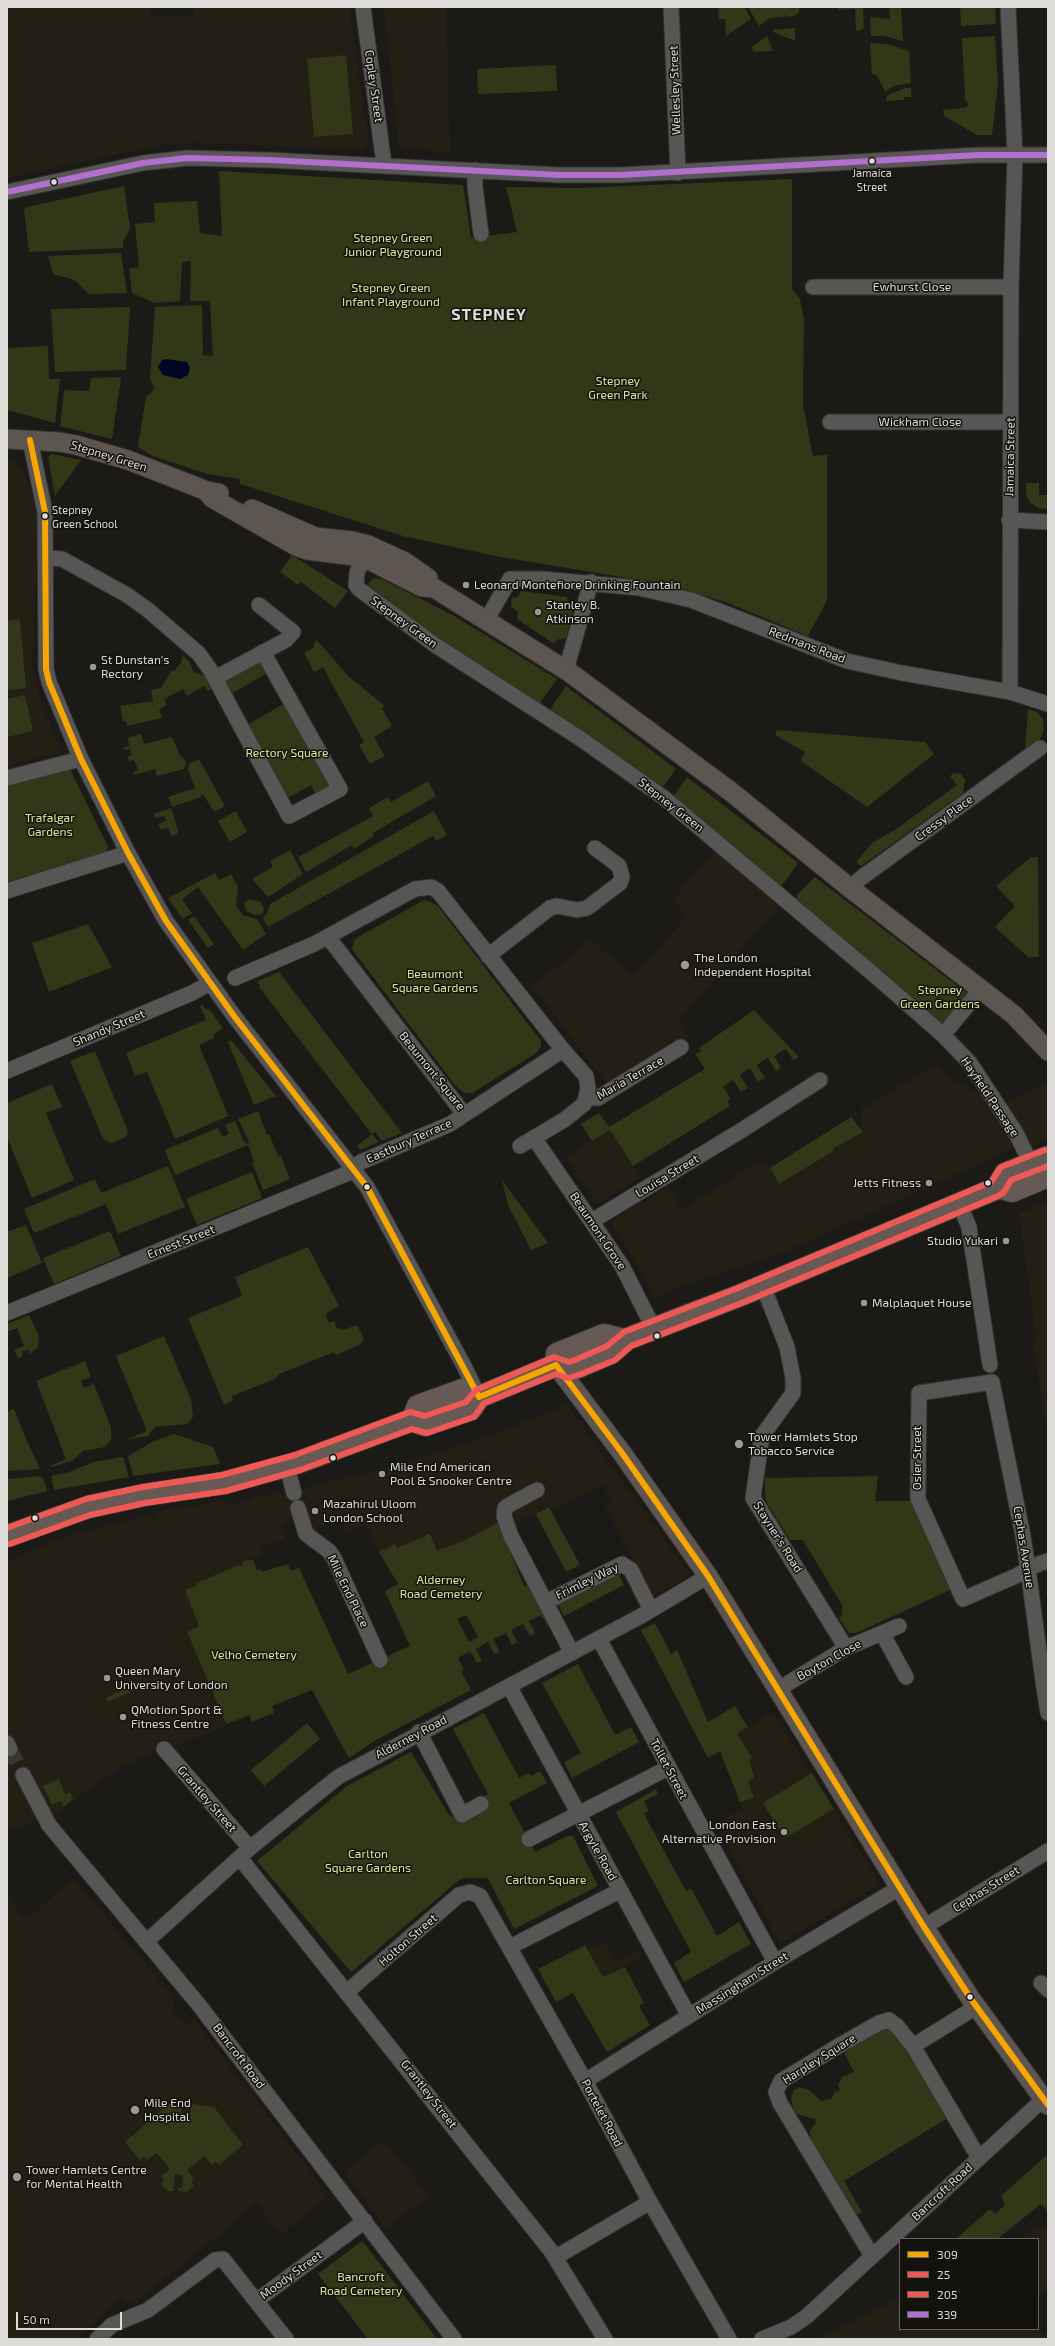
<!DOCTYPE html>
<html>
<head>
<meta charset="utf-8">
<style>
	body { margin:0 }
	#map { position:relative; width:1055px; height:2346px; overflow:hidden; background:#1b1a17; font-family:"Exo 2",sans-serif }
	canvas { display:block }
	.frame { position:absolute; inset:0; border:8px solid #dedcd8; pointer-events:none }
	.legend { position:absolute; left:899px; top:2238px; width:140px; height:92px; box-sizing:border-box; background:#14120c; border:1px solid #65635e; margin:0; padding:5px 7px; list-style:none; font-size:12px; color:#dedcd8 }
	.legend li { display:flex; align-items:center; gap:8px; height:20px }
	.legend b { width:20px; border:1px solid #65635e }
	.scale { position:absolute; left:16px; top:2312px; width:106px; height:18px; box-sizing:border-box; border:2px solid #dedcd8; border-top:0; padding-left:5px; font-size:12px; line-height:14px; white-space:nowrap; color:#dedcd8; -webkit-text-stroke:3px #14120c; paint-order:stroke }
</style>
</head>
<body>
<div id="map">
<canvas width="1055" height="2346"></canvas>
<div class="frame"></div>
<ul class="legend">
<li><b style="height:5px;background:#f7a600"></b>309</li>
<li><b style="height:5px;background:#ef5854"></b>25</li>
<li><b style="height:5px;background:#ef5854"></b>205</li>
<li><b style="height:5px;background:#b36fd0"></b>339</li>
</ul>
<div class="scale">50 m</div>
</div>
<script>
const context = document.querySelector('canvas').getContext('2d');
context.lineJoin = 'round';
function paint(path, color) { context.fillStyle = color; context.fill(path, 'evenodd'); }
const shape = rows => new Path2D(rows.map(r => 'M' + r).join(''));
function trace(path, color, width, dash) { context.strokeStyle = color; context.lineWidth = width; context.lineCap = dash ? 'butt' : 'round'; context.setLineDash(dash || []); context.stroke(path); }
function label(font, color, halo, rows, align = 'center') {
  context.font = font + ' "Exo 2",sans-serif'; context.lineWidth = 3; context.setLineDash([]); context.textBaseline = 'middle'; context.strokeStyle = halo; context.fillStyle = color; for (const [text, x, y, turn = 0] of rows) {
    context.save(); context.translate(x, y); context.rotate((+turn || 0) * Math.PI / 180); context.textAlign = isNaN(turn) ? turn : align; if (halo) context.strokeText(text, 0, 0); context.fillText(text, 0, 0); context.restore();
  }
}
const built = shape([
	[7,7,151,7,151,17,193,16,194,7,349,7,369,143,362,149,197,143,162,145,7,178],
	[384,7,446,7,450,153,399,147],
	[7,459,23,468,36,507,39,533,32,664,40,702,62,752,7,766],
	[716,851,779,905,677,1023,689,1037,610,1088,532,986,591,940,633,977,688,915,671,901],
	[935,1066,963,1086,984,1094,1002,1104,1048,1081,1048,1139,1029,1147,1017,1147,780,1254,680,1286,656,1298,610,1221,668,1186,682,1209,754,1165,766,1162,779,1184,832,1152,831,1149,834,1148,863,1132,861,1109],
	[610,1130,641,1177,598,1204,566,1157],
	[1048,1201,1048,1436,1032,1340,1036,1335,1019,1213],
	[567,1405,679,1559,689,1574,688,1577,653,1595,643,1581,605,1505,612,1502,603,1485,552,1511,549,1506,518,1522,514,1515,463,1541,437,1551,421,1537,397,1548,395,1544,379,1552,366,1525,345,1532,342,1520,310,1531,305,1518,283,1523,285,1539,261,1546,262,1556,243,1561,243,1567,196,1583,200,1626,187,1632,226,1726,121,1766,56,1813,7,1831,7,1561,65,1537,148,1515,152,1520,158,1517,157,1512,224,1500,227,1506,227,1504,250,1501,250,1497,279,1494,408,1462,481,1439],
	[773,1712,880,1884,780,1944,716,1824,743,1808,718,1746],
	[73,1878,174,1997,173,2011,187,2025,194,2019,329,2196,281,2234,257,2202,204,2247,130,2305,121,2298,79,2339,7,2339,7,1897,26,1920],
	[605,1941,616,1961,638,1951,641,1958,603,1977,588,1950],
	[384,2141,429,2196,386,2228,343,2172],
	[1048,2224,1048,2290,1038,2298,1038,2239,1020,2239],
	[900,2298,900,2329,1038,2329,1048,2339,815,2339]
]);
const green = shape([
	[718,7,745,7,751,19,726,36,725,19,719,19],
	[748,7,789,7,791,9,799,7,799,12,794,16,770,18,759,26],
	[837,7,863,7,864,27,862,30,856,31,855,9,838,10],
	[889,7,901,7,903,41,884,36,871,36,870,17,890,19],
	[960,7,995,7,996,24,961,26],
	[795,28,795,41,773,32,773,30],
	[767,36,773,51,754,52,751,47],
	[995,36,998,85,992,135,977,135,944,116,943,110,964,108,969,105,965,99,962,38],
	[870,43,888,44,909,51,911,83,894,86,885,91,877,76,872,74],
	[346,55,353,134,314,137,307,59],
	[556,65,557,91,478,94,477,69],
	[905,88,911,88,911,97,904,97,904,100,885,101,888,95],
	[219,171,463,185,471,238,517,232,506,187,580,188,792,179,792,289,800,299,804,320,803,405,813,456,827,455,827,600,808,636,728,603,670,585,500,557,403,536,240,484,240,479,207,474,153,456,138,447,146,397,152,392,154,387,150,379,155,307,202,305,203,355,213,356,210,301,190,301,191,261,182,262,180,301,155,303,132,293,129,269,139,267,135,224,155,222,154,203,197,201,200,233,222,236],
	[124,186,130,229,123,242,123,248,29,252,24,210,27,207],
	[121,253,127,293,89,294,75,280,53,274,48,256],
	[130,307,126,370,55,372,51,309],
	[48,346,49,379,60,379,55,423,7,410,7,348],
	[121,377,112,439,60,426,64,390,89,391,91,378],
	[52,454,81,460,55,496,48,457],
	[1026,483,1039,483,1039,495,1048,495,1048,509,1038,508,1030,502,1026,494],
	[292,555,348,591,335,608,301,582,298,585,280,572],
	[374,578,382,579,456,617,557,679,539,704,463,659,368,588,369,583],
	[521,591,567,597,568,603,574,608,566,638,559,639,553,643,517,619,518,612,511,607,512,598,518,597],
	[20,619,26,688,7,690,7,621],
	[316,639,349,677,385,706,382,708,392,726,374,737,385,756,370,764,359,745,364,742,323,667,314,672,304,653,313,648],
	[182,655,189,661,194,672,206,676,213,688,208,691,204,686,187,696,183,689,164,699,167,705,159,710,162,718,127,726,126,721,123,722,120,706,153,701,151,690,161,688,172,670,173,672,181,663],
	[258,661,263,663,269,672,231,694,225,683,227,678],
	[566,686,676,769,661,789,551,711,551,708],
	[25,695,33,731,7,737,7,699],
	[282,705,287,706,330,784,330,787,316,794,311,785,286,799,247,730,250,723],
	[1028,709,1037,712,1043,719,1044,729,1040,739,1025,749],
	[777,730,925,742,934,754,867,807,801,761,805,752,775,735],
	[141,734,144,744,172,737,181,757,183,757,186,763,184,769,157,776,155,769,135,775,133,772,138,770,134,760,129,761,127,757,132,755,130,749,124,750,123,748,130,746,127,738],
	[199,759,225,806,214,812,203,794,200,795,201,797,172,807,168,797,195,788,188,769,189,764],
	[70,769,108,847,106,852,7,882,7,785],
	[954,773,961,774,965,779,963,793,861,866,856,862,872,843,895,830,957,785,950,776],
	[687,777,797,862,797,865,782,885,779,885,673,797],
	[428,781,436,796,373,833,374,836,354,849,352,845,306,872,298,857,373,816,369,808,388,797,391,802],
	[171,808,178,830,177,834,171,836,168,827,161,830,158,824,166,821,164,816,156,818,154,814],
	[236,811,247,832,230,842,218,821],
	[434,811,447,835,436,841,433,836,268,927,263,918,268,912,270,904],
	[290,850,303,874,268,897,252,879,273,867,270,861],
	[1031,857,1038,857,1039,957,1028,957,995,927,1015,906,996,886],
	[215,873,219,880,231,874,238,887,236,906,243,915,257,919,266,934,243,950,198,887,182,899,192,913,183,919,168,898],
	[815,877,968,994,945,1022,939,1022,797,901,797,895],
	[249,899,261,902,264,909,262,914,255,915,246,911,244,903],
	[424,900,435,904,440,909,541,1041,541,1047,535,1054,472,1093,464,1093,454,1084,352,949,354,941,358,937],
	[194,916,214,944,208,948,188,920],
	[88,924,112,967,49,992,32,943],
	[279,972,375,1098,402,1133,382,1141,375,1132,372,1134,379,1142,360,1150,357,1146,372,1134,259,987,260,986,257,981],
	[203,1005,205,1009,209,1009,223,1028,214,1034,214,1038,199,1045,228,1115,231,1115,175,1139,147,1072,135,1076,126,1053,206,1020,200,1006],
	[754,1010,799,1057,793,1060,786,1049,774,1056,781,1068,776,1071,768,1058,762,1061,757,1065,765,1078,758,1082,750,1068,745,1071,740,1075,748,1088,741,1092,733,1080,723,1087,731,1099,727,1101,730,1106,633,1166,610,1130,592,1141,581,1124,599,1113,609,1127,705,1069,695,1054,701,1051,699,1048],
	[231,1040,276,1096,254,1105,228,1042],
	[95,1051,128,1131,126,1137,111,1143,103,1139,70,1061],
	[52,1084,62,1107,46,1113,74,1180,32,1198,7,1137,7,1103],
	[258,1111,267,1135,269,1134,278,1156,281,1156,290,1179,263,1190,252,1162,254,1161,248,1145,175,1175,165,1150,218,1128,223,1137,229,1134,225,1125,235,1121,244,1142,248,1144,249,1142,238,1119],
	[851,1117,863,1132,834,1148,832,1152,779,1184,770,1168],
	[168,1166,185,1207,118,1234,106,1204,34,1233,24,1209,95,1179,101,1193],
	[252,1172,262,1198,197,1225,186,1199],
	[502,1180,548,1243,531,1250,508,1205],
	[26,1225,42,1263,7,1278,7,1232],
	[110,1231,121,1256,54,1284,43,1258],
	[308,1247,339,1306,325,1314,329,1323,334,1321,337,1328,343,1330,357,1325,364,1339,361,1344,336,1355,334,1352,277,1375,277,1378,232,1396,233,1401,224,1405,188,1318,242,1296,235,1277],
	[29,1315,39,1336,38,1347,30,1354,28,1349,22,1352,23,1356,18,1358,14,1350,24,1346,17,1328,7,1332,7,1324],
	[164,1336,191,1399,193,1417,187,1424,155,1427,148,1436,125,1440,147,1431,116,1356],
	[85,1361,91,1377,81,1381,84,1388,94,1384,111,1427,111,1440,105,1447,83,1451,73,1460,52,1467,50,1466,66,1459,36,1381],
	[14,1409,27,1441,40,1469,7,1471,7,1412],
	[174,1434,213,1447,220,1464,133,1476,128,1456,154,1441],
	[123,1457,129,1477,54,1490,51,1476,69,1472,94,1462],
	[39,1476,44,1479,47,1491,7,1501,7,1479],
	[878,1476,875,1501,911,1501,950,1590,856,1633,849,1633,839,1618,842,1616,842,1605,803,1540,790,1540,767,1503,765,1494,765,1478],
	[549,1507,580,1565,566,1572,536,1514],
	[498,1523,524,1586,528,1585,550,1625,548,1626,541,1615,529,1621,535,1633,530,1636,523,1624,511,1630,517,1642,512,1645,506,1633,493,1639,499,1651,497,1653,494,1654,488,1642,476,1649,482,1661,477,1663,470,1651,458,1658,464,1670,461,1671,471,1690,376,1740,349,1758,312,1690,272,1706,274,1713,264,1717,252,1722,249,1715,226,1724,187,1632,199,1626,185,1590,196,1586,196,1583,239,1565,243,1567,243,1561,253,1560,257,1570,261,1569,262,1572,288,1564,291,1571,299,1568,348,1674,410,1646,385,1591,398,1584,379,1552,395,1544,397,1548,430,1534,437,1551,463,1541],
	[466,1615,478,1637,469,1642,457,1619],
	[618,1573,624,1585,564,1616,558,1604],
	[655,1623,671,1654,677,1650,708,1722,735,1706,748,1727,737,1734,752,1758,749,1760,754,1777,748,1781,754,1798,740,1802,720,1751,708,1758,641,1630],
	[578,1664,615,1735,631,1727,639,1742,572,1778,564,1762,581,1753,542,1683],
	[116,1679,129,1691,134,1688,135,1690,108,1702,106,1698,121,1691,114,1680],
	[484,1713,519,1778,529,1773,531,1776,540,1771,547,1783,509,1803,535,1852,567,1836,573,1836,598,1886,514,1929,488,1878,464,1878,458,1881,351,1972,257,1861,347,1786,411,1752,449,1815,462,1821,479,1799,488,1794,453,1729],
	[307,1723,320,1739,264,1786,251,1770],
	[812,1773,834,1809,785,1838,763,1803],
	[59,1779,65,1794,70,1792,73,1799,63,1807,61,1801,52,1805,43,1786],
	[656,1789,658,1794,644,1801,649,1811,644,1814,686,1891,691,1888,717,1936,739,1922,751,1944,684,1982,674,1963,691,1952,616,1812],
	[585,1945,603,1977,625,1967,644,2003,639,2006,650,2025,607,2052,573,1993,556,2002,538,1969],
	[883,2029,891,2030,896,2035,948,2118,844,2181,862,2212,856,2215,826,2164,823,2165,808,2140,811,2139,810,2131,816,2123,815,2119,794,2113,791,2098,794,2090,800,2087,809,2090,821,2101,831,2099,835,2092,840,2090,838,2085,842,2077,854,2072,844,2053],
	[171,2102,183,2104,181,2116,189,2117,192,2104,214,2107,243,2145,219,2165,216,2162,212,2165,204,2156,187,2170,194,2179,191,2182,194,2186,187,2192,178,2191,178,2188,182,2188,183,2175,175,2174,173,2191,167,2191,161,2184,164,2181,161,2176,170,2169,157,2153,147,2160,144,2157,140,2160,125,2142],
	[1048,2154,1048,2211,1041,2204,997,2239,956,2239,990,2209,995,2214,1005,2205,1001,2196],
	[362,2241,368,2248,437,2339,368,2339,318,2274]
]);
const water = shape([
	[166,359,187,362,190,368,188,375,180,379,163,375,158,367,162,360]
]);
const minorTunnel = shape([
	[10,1749,23,1775]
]);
const minor = shape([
	[363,7,383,157,383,166],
	[671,7,678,173],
	[1008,7,1015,154,1011,287,1010,692],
	[475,170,475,187,481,234],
	[7,192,143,163,187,158,269,160,559,175,620,175,978,155,1048,155],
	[813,287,1011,287],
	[830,422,1011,422],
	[30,440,45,512,46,669,49,682,81,759,128,853,166,921,234,1016,367,1187,464,1366,479,1397],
	[1009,520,1048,522],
	[367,547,357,573,356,585,359,589,435,645,581,739,663,797,879,979,943,1035,970,1063,1016,1133,1031,1164],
	[47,558,62,559,127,595,148,610,199,654,211,671,289,816,340,789,263,652],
	[487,619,510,579,543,579,639,588,691,600,847,661,902,673,1010,692,1048,704],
	[566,670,591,582],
	[215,678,286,640,293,632,259,605],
	[7,778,81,759],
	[850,888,861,878,1040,748],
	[7,891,128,853],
	[328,937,464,1114],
	[488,956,550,908,557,906,577,910,587,908,620,883,622,877,619,866,595,848],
	[235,978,314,944,415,889,431,887,438,891,563,1050,586,1076,588,1089,584,1104,564,1120,520,1146],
	[943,1035,981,989],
	[7,1071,192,993,210,983],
	[587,1098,598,1098,681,1047],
	[534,1138,622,1266,654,1329],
	[959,1203,969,1227,990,1365],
	[592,1221,742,1130,820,1080],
	[763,1286,787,1347,793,1378,793,1393,762,1436,753,1498,846,1648],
	[7,1313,346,1174,361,1162,450,1124,563,1050],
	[287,1467,294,1493],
	[537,1490,509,1505,505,1508,504,1516,511,1536,572,1653],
	[298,1508,306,1534,329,1551,334,1558,380,1660],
	[1048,1561,1041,1563,1028,1569,1018,1575,963,1599,918,1499,919,1393,992,1382,1023,1536,1028,1569,1043,1681,1048,1713],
	[546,1602,622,1564,631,1570,651,1610],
	[882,1633,906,1677],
	[599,1639,775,1962],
	[509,1686,689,2016],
	[777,1690,846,1648,899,1626],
	[419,1732,462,1815,481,1804],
	[7,1743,10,1749],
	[164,1749,250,1848],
	[23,1775,49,1825,199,2005,454,2339],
	[529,1839,668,1768],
	[240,1858,551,2251,605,2339],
	[924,1927,1048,1851],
	[146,1942,250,1848,338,1777,641,1616,708,1576],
	[510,1947,619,1891],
	[1041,1983,1048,1990],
	[348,1991,459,1895,470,1892,480,1896,585,2081,650,2202,729,2339],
	[913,2046,976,2007],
	[585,2081,775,1962,899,1888],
	[872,2256,780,2103,776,2092,781,2081,840,2045,879,2023,889,2020,897,2026,913,2046,979,2158],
	[556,2257,650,2202],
	[97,2339,112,2325,148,2310,215,2260,223,2259,256,2301],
	[286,2339,256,2301,365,2221],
	[762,2339,791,2327,806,2317,1048,2095]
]);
const major = shape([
	[7,439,60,442,76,445,128,460,207,491,219,493],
	[207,491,212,498,296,546,307,550,363,557,422,587,434,588,569,672,730,791,850,888,1014,1015,1048,1051],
	[252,509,315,537,352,541,368,545,405,562,428,578],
	[556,1365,622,1453,708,1576,924,1927,971,1999,1048,2105]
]);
const highway = shape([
	[998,1187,1012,1191,1048,1176],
	[556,1365,557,1354,604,1335,624,1340],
	[412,1420,418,1406,462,1390,479,1397],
	[7,1536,88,1507,144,1495,224,1483,297,1463,412,1420,425,1425,462,1412,471,1409,479,1397,556,1365,569,1370,578,1367,611,1353,627,1339,741,1295,995,1189,998,1187,1005,1174,1048,1157]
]);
const bus1 = shape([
	[30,440,45,512,46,669,49,682,81,759,128,853,166,921,234,1016,367,1187,479,1397],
	[556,1365,622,1453,708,1576,924,1927,971,1999,1048,2105],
	[479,1397,556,1365]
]);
const bus2 = shape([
	[10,1544,90,1515,145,1503,226,1491,300,1470,412,1429,427,1433,474,1417,484,1403,556,1374,568,1378,581,1374,615,1360,631,1346,744,1302,998,1196,1004,1192,1011,1180,1048,1166]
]);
const bus3 = shape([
	[7,1528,86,1499,143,1487,222,1475,295,1455,410,1412,425,1416,466,1402,476,1390,554,1357,569,1362,575,1360,607,1346,624,1332,738,1288,991,1182,1001,1167,1045,1150]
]);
const bus4 = shape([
	[7,192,143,163,187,158,269,160,559,175,620,175,978,155,1048,155]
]);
const markers = [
	[872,161,3.5,"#dedcd8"],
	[54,182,3.5,"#dedcd8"],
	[45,516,3.5,"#dedcd8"],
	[466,585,4,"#9a9894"],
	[538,612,4,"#9a9894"],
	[93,667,4,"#9a9894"],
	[685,965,5,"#9a9894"],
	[929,1183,4,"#9a9894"],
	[988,1183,3.5,"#dedcd8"],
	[367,1187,3.5,"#dedcd8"],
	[1006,1241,4,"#9a9894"],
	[864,1303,4,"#9a9894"],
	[657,1336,3.5,"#dedcd8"],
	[739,1444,5,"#9a9894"],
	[333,1458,3.5,"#dedcd8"],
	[382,1474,4,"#9a9894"],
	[315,1511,4,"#9a9894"],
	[35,1518,3.5,"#dedcd8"],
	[107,1678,4,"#9a9894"],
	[123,1717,4,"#9a9894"],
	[784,1832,4,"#9a9894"],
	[970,1997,3.5,"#dedcd8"],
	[135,2110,5,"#9a9894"],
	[17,2177,5,"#9a9894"]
];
const busNames = [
	["Jamaica",872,173],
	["Street",872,187],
	["Stepney",52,510,"left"],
	["Green School",52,524,"left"]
];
const streetNames = [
	["Copley Street",374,86,82],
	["Wellesley Street",675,90,-92],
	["Ewhurst Close",912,287],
	["Wickham Close",920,422],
	["Stepney Green",109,456,17],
	["Jamaica Street",1010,457,-89],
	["Stepney Green",404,622,36],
	["Redmans Road",807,645,21],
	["Stepney Green",671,805,38],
	["Cressy Place",944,818,-36],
	["Shandy Street",109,1028,-23],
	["Beaumont Square",432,1071,51],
	["Maria Terrace",630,1078,-30],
	["Hayfield Passage",990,1097,56],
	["Eastbury Terrace",409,1141,-24],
	["Louisa Street",667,1176,-31],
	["Beaumont Grove",598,1231,56],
	["Ernest Street",181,1242,-22],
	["Osier Street",917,1458,-90],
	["Stayner's Road",778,1537,58],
	["Cephas Avenue",1024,1547,81],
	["Frimley Way",587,1581,-26],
	["Mile End Place",348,1591,64],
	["Boyton Close",829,1660,-29],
	["Alderney Road",411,1737,-28],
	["Tollet Street",669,1769,62],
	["Grantley Street",207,1799,49],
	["Argyle Road",598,1851,61],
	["Cephas Street",986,1889,-32],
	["Holton Street",408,1940,-41],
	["Massingham Street",742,1983,-32],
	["Bancroft Road",239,2056,53],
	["Harpley Square",819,2059,-32],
	["Grantley Street",429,2094,52],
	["Portelet Road",602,2113,62],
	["Bancroft Road",942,2192,-43],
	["Moody Street",291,2275,-36]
];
const parkNames = [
	["Stepney Green",393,238],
	["Junior Playground",393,252],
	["Stepney Green",391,288],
	["Infant Playground",391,302],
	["Stepney",618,381],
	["Green Park",618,395],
	["Rectory Square",287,753],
	["Trafalgar",50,818],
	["Gardens",50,832],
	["Beaumont",435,974],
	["Square Gardens",435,988],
	["Stepney",940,990],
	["Green Gardens",940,1004],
	["Alderney",441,1580],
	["Road Cemetery",441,1594],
	["Velho Cemetery",254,1655],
	["Carlton",368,1854],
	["Square Gardens",368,1868],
	["Carlton Square",546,1880],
	["Bancroft",361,2277],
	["Road Cemetery",361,2291]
];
const poiNames = [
	["Leonard Montefiore Drinking Fountain",474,585],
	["Stanley B.",546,605],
	["Atkinson",546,619],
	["St Dunstan's",101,660],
	["Rectory",101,674],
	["The London",694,958],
	["Independent Hospital",694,972],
	["Jetts Fitness",921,1183,"right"],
	["Studio Yukari",998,1241,"right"],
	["Malplaquet House",872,1303],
	["Tower Hamlets Stop",748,1437],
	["Tobacco Service",748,1451],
	["Mile End American",390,1467],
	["Pool & Snooker Centre",390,1481],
	["Mazahirul Uloom",323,1504],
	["London School",323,1518],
	["Queen Mary",115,1671],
	["University of London",115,1685],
	["QMotion Sport &",131,1710],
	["Fitness Centre",131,1724],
	["London East",776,1825,"right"],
	["Alternative Provision",776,1839,"right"],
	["Mile End",144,2103],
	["Hospital",144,2117],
	["Tower Hamlets Centre",26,2170],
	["for Mental Health",26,2184]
];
const districtNames = [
	["STEPNEY",489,315]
];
paint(built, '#231f15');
paint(green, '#323817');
paint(water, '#020624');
trace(minorTunnel, '#383734', 15, [15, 8]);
trace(minor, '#343332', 17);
trace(major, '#343332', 21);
trace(highway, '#343332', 24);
trace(minor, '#575654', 15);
trace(major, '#5c5550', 19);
trace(highway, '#675953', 22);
trace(bus1, '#f7a600', 6);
trace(bus2, '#ef5854', 6);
trace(bus3, '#ef5854', 6);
trace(bus4, '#b36fd0', 6);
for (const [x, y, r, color] of markers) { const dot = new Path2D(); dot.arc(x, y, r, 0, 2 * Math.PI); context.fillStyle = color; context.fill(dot); trace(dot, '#14120c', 1.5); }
label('11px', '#dedcd8', '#14120c', busNames);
label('12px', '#dedcd8', '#14120c', streetNames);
label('12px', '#daec99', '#14120c', parkNames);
label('12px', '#dedcd8', '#14120c', poiNames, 'left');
context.letterSpacing = '1px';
label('bold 16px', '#dedcd8', '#14120c', districtNames);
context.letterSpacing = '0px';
</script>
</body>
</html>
